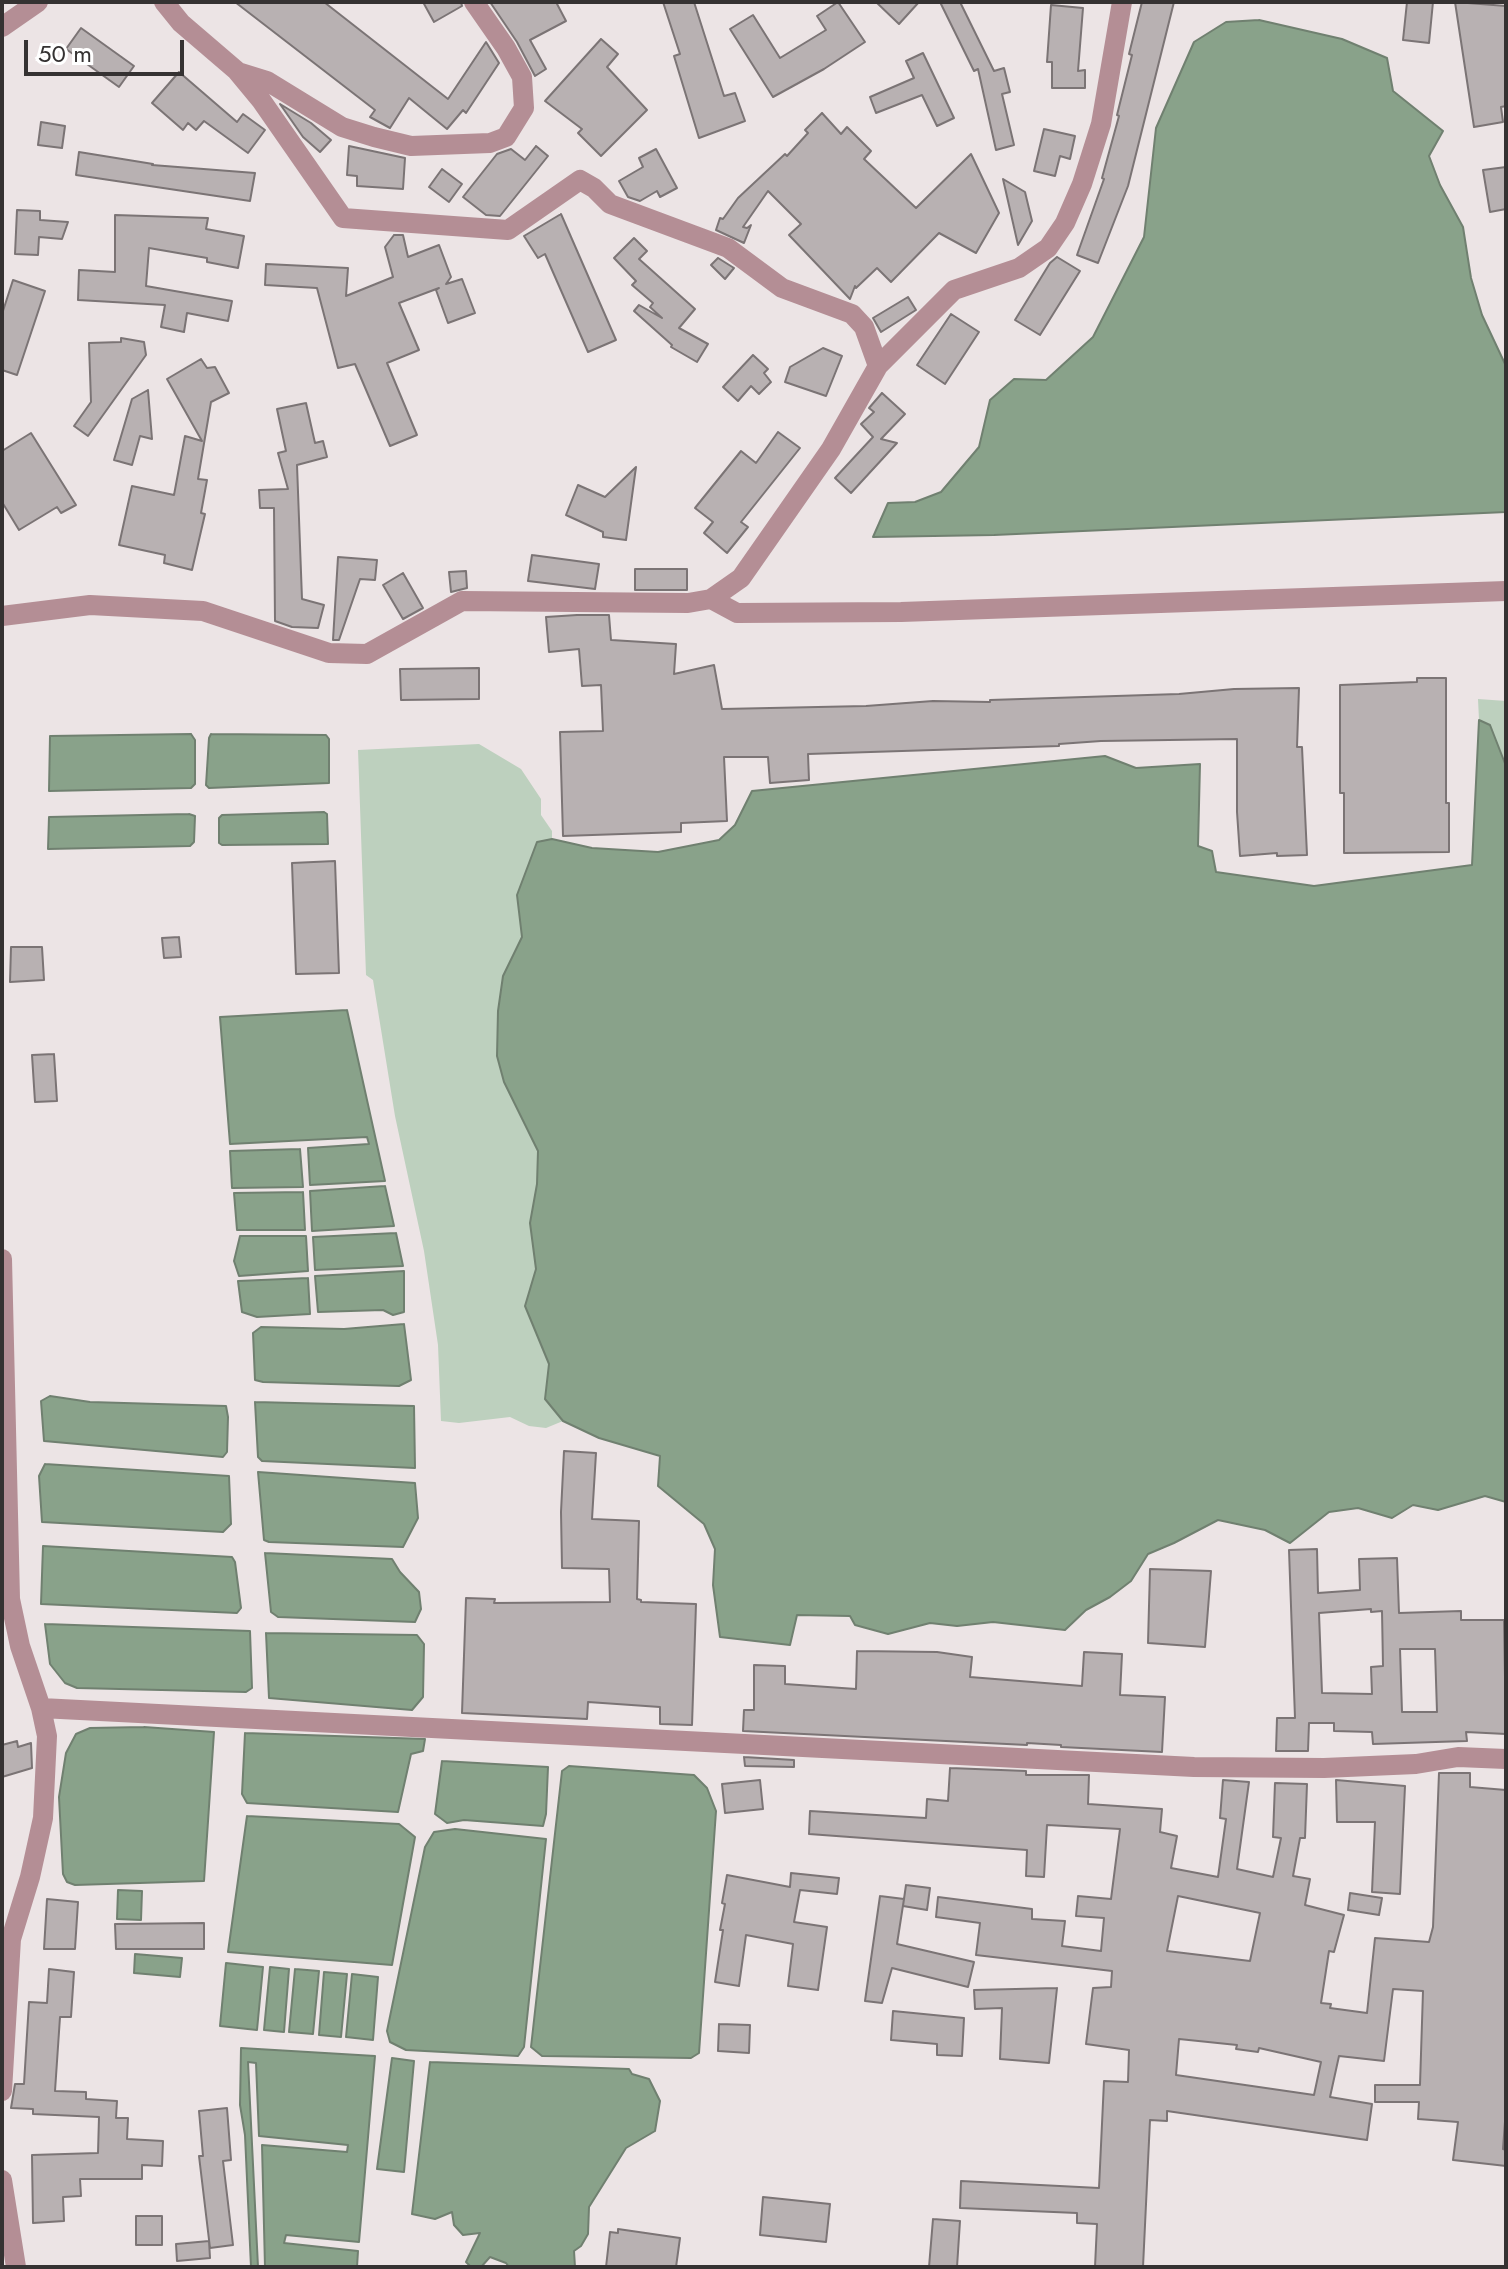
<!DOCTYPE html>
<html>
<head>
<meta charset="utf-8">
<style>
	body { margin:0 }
	#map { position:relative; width:1508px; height:2269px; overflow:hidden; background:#ece4e5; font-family:Jost,sans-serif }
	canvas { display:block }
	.frame { position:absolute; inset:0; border:4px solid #353232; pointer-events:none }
	.scale { position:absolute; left:24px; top:40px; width:160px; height:36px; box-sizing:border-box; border:4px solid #353232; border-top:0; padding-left:10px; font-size:24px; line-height:28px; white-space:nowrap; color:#353232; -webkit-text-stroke:6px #fff; paint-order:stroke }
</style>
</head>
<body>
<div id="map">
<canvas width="1508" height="2269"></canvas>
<div class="frame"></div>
<div class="scale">50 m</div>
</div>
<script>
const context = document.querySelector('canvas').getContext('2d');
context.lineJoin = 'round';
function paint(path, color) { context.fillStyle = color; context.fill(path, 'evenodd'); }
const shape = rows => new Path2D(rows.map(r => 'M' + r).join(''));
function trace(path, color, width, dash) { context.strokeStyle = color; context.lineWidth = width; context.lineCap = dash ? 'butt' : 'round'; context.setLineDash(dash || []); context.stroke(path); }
const green = shape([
	[1478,699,1506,701,1506,766,1490,725,1479,720],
	[479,744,521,769,541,799,541,815,552,831,552,839,537,843,517,895,522,937,503,976,498,1011,497,1056,504,1082,538,1151,537,1184,530,1223,536,1269,525,1306,549,1364,545,1399,563,1421,546,1428,529,1426,510,1417,459,1423,441,1421,438,1345,424,1251,395,1116,373,980,366,975,358,750]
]);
const water = shape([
	[1259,20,1342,39,1387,58,1393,91,1443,131,1429,156,1440,185,1463,227,1471,278,1482,315,1506,366,1506,512,994,535,873,537,888,503,915,502,941,492,979,447,990,400,1014,379,1046,380,1093,337,1144,237,1156,128,1194,42,1226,22,1259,20],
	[1479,720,1490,725,1506,766,1506,1502,1485,1496,1438,1510,1413,1505,1392,1518,1358,1508,1329,1512,1290,1543,1265,1530,1218,1520,1174,1543,1148,1554,1131,1581,1110,1597,1086,1610,1065,1630,993,1622,957,1626,930,1623,888,1634,855,1625,850,1616,797,1615,790,1645,720,1637,713,1585,715,1549,704,1524,658,1486,660,1456,599,1438,563,1421,545,1399,549,1364,525,1306,536,1269,530,1223,537,1184,538,1151,504,1082,497,1056,498,1011,503,976,522,937,517,895,537,842,552,839,592,848,658,852,719,840,735,825,752,791,1105,756,1136,768,1200,764,1198,846,1212,851,1216,872,1314,886,1472,865,1479,720],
	[191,734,195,740,195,784,191,788,49,791,50,736,191,734],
	[211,734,326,735,329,739,329,783,209,788,206,785,209,738,211,734],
	[324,812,327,814,328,844,222,845,219,843,219,818,222,815,324,812],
	[189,814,195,816,194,842,190,846,48,849,49,817,189,814],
	[347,1010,385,1181,310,1185,308,1148,369,1144,367,1137,230,1144,220,1017,347,1010],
	[300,1149,303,1187,232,1188,230,1151,300,1149],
	[385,1186,394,1226,312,1231,310,1191,385,1186],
	[303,1192,305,1230,237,1230,234,1193,303,1192],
	[396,1233,403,1266,315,1270,313,1237,396,1233],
	[240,1236,306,1236,308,1271,239,1276,234,1261,240,1236],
	[404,1271,404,1312,393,1315,383,1310,318,1312,315,1276,404,1271],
	[308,1278,310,1314,257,1317,242,1312,238,1281,308,1278],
	[404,1324,411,1380,399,1386,263,1382,255,1380,253,1333,261,1327,344,1329,404,1324],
	[50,1396,90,1402,226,1406,228,1417,227,1452,223,1457,44,1441,41,1401,50,1396],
	[255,1402,414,1406,415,1468,262,1461,258,1457,255,1402],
	[45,1464,229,1476,231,1524,223,1532,42,1522,39,1476,45,1464],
	[258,1472,415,1483,418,1518,403,1547,269,1542,264,1540,258,1472],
	[43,1546,232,1557,235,1562,241,1608,237,1613,41,1604,43,1546],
	[265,1553,392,1559,400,1572,419,1592,421,1609,415,1622,278,1617,271,1612,265,1553],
	[45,1624,250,1631,252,1688,246,1692,77,1688,65,1683,50,1664,45,1624],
	[266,1633,417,1635,424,1644,423,1697,412,1710,269,1698,266,1633],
	[144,1727,214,1732,204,1881,75,1885,67,1882,63,1874,59,1797,66,1753,76,1734,90,1728,144,1727],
	[245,1733,425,1739,423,1751,411,1754,398,1812,247,1803,242,1794,245,1733],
	[442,1761,548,1767,546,1814,543,1826,464,1820,447,1823,435,1814,442,1761],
	[569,1766,694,1775,707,1788,716,1811,699,2053,691,2058,542,2056,531,2047,562,1771,569,1766],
	[247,1816,399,1824,415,1837,392,1965,228,1952,247,1816],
	[455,1829,546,1839,524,2047,518,2056,406,2050,390,2042,387,2031,425,1847,434,1832,455,1829],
	[118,1890,142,1891,141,1920,117,1919,118,1890],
	[135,1954,182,1958,180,1977,134,1973,135,1954],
	[226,1963,263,1967,257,2030,220,2026,226,1963],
	[270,1967,289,1969,284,2032,264,2030,270,1967],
	[295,1969,319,1971,313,2034,289,2032,295,1969],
	[324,1972,347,1974,341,2037,319,2035,324,1972],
	[352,1974,378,1977,373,2040,346,2037,352,1974],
	[241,2048,375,2056,359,2242,286,2235,284,2243,358,2251,357,2267,265,2267,262,2145,347,2152,348,2145,259,2136,256,2063,248,2062,258,2267,251,2267,245,2135,240,2105,241,2048],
	[392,2058,414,2061,404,2172,377,2169,392,2058],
	[430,2062,629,2069,632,2074,649,2079,660,2101,655,2131,626,2148,589,2207,588,2234,581,2246,574,2251,575,2267,509,2267,506,2263,490,2257,481,2267,471,2267,466,2262,480,2233,463,2235,454,2225,452,2212,435,2219,412,2214,430,2062]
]);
const building = shape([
	[235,2,324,2,448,99,486,42,499,63,466,113,463,110,447,129,409,98,390,128,370,117,375,110,235,2],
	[423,2,461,2,462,6,434,22,423,2],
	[490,2,556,2,566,21,530,40,546,69,535,76,517,42,490,2],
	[663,2,694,2,724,96,735,93,745,121,699,138,674,56,680,54,663,2],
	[838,2,865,42,824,69,773,97,730,29,753,15,780,58,826,30,817,16,838,2],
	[876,2,919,2,899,24,876,2],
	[940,2,960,2,994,71,1004,68,1010,92,1002,94,1014,145,996,150,978,69,974,71,940,2],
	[1142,2,1174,2,1128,186,1098,263,1077,255,1104,179,1102,178,1119,116,1117,115,1132,55,1129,54,1142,2],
	[1407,2,1433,2,1429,43,1403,40,1407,2],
	[1455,2,1506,6,1506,106,1501,107,1503,122,1474,127,1455,2],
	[1051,5,1083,8,1078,71,1085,70,1085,88,1052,88,1052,62,1047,62,1051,5],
	[81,28,134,66,119,87,66,49,81,28],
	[601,39,618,54,607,67,647,110,601,156,578,133,582,129,545,101,601,39],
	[923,53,954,118,937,126,922,95,876,113,870,97,914,78,906,61,923,53],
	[179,72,237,122,243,114,265,130,248,153,204,121,196,130,188,123,183,130,152,103,179,72],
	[280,104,311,123,331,140,320,152,303,137,280,104],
	[822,113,841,134,847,127,871,151,864,159,916,208,971,154,999,213,976,253,939,233,891,282,877,268,856,288,855,286,850,299,789,235,801,224,768,191,743,227,747,228,751,225,744,243,716,230,720,218,723,219,738,198,785,154,787,156,808,133,805,130,822,113],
	[41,122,65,126,62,148,38,145,41,122],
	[1044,129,1075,136,1070,159,1060,156,1055,176,1034,171,1044,129],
	[349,146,405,158,403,189,357,186,357,176,347,175,349,146],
	[536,146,548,156,500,216,486,215,463,197,497,154,511,149,525,160,536,146],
	[656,149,677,188,660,197,657,191,640,201,628,197,619,181,643,167,639,158,656,149],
	[79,152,153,164,152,165,255,173,250,201,76,175,79,152],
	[1506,167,1506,209,1490,212,1483,170,1506,167],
	[442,169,462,184,449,202,429,187,442,169],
	[1003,179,1025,192,1032,221,1018,245,1003,179],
	[17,210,40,211,40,220,68,222,62,239,39,237,38,255,15,254,17,210],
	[561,214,616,340,588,352,545,254,538,258,524,236,561,214],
	[115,215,208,218,206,229,244,236,238,268,207,262,207,258,149,248,146,286,232,301,228,321,187,313,184,332,161,327,165,305,78,300,79,270,115,272,115,215],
	[394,235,403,235,408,257,439,245,451,277,446,284,462,279,475,313,448,323,436,290,439,288,399,303,419,350,387,363,417,435,390,446,355,364,338,368,317,288,265,285,266,264,348,268,346,296,393,277,385,247,394,235],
	[634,238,647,251,639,259,695,309,679,328,708,344,697,362,671,347,672,345,634,311,639,305,662,318,650,307,653,303,632,285,636,281,614,258,634,238],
	[1057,257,1080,271,1040,335,1015,320,1050,263,1057,257],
	[718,258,734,268,725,279,711,265,718,258],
	[13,280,45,291,17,375,2,370,2,314,13,280],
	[908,297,916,310,881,332,873,318,908,297],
	[951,314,979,332,945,384,917,365,951,314],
	[121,338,144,342,146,355,88,436,74,426,91,402,89,343,121,342,121,338],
	[823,348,842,356,826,396,785,382,790,367,823,348],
	[753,355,768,369,764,373,771,382,759,394,751,386,738,401,723,387,753,355],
	[201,359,207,368,215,367,229,393,211,402,198,479,207,480,201,513,205,514,192,570,164,563,165,555,119,545,132,486,174,495,185,436,202,441,167,379,201,359],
	[148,390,152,439,140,436,132,465,114,460,132,399,148,390],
	[882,393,905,414,881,439,897,443,851,493,835,478,873,437,861,424,874,412,869,408,882,393],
	[306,403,315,443,323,441,327,457,297,465,302,599,324,605,318,628,292,627,275,621,274,508,260,508,259,490,288,489,278,453,286,451,277,409,306,403],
	[778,432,800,448,741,522,748,527,727,553,704,533,713,522,695,508,741,451,756,463,778,432],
	[31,433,76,505,61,513,57,507,19,530,2,502,2,451,31,433],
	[636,467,626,540,603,537,603,532,566,515,578,485,605,497,636,467],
	[532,555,599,564,595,589,528,581,532,555],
	[338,557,377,560,375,580,360,579,339,640,333,640,338,557],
	[635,569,687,569,687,590,635,590,635,569],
	[466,571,467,588,451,592,449,572,466,571],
	[403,573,423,608,403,619,383,585,403,573],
	[577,615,609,615,611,640,676,644,674,674,714,665,722,709,866,706,933,701,990,702,990,700,1179,694,1234,689,1299,688,1297,747,1302,747,1307,855,1277,856,1277,853,1240,856,1237,812,1237,739,1101,741,1059,744,1059,746,808,754,809,780,770,783,768,757,724,757,727,821,681,823,681,832,563,836,560,732,603,731,601,685,582,686,579,649,549,652,546,617,577,615],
	[479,668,479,699,401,700,400,669,479,668],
	[1417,678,1446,678,1446,803,1449,803,1449,852,1344,853,1344,793,1340,793,1340,685,1417,682,1417,678],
	[335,861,339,973,296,974,292,863,335,861],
	[179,937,181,957,164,958,162,938,179,937],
	[11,947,42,947,44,980,10,982,11,947],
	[54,1054,57,1101,35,1102,32,1055,54,1054],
	[564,1451,596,1453,592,1519,639,1521,637,1599,641,1600,641,1602,696,1604,692,1725,660,1724,660,1707,588,1702,587,1719,462,1713,466,1598,495,1599,494,1603,610,1602,609,1569,562,1568,561,1512,564,1451],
	[1317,1549,1318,1593,1360,1590,1359,1559,1397,1558,1399,1613,1461,1611,1461,1620,1504,1620,1506,1734,1466,1732,1467,1741,1373,1744,1372,1732,1334,1731,1334,1723,1309,1723,1308,1751,1276,1751,1277,1718,1295,1718,1289,1550,1317,1549],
	[1371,1609,1371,1612,1382,1611,1383,1666,1371,1667,1372,1694,1322,1693,1319,1613,1371,1609],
	[1400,1649,1435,1649,1437,1712,1402,1712,1400,1649],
	[1150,1569,1211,1571,1205,1647,1148,1643,1150,1569],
	[857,1651,937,1652,972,1657,970,1677,1082,1686,1084,1652,1122,1654,1120,1695,1165,1697,1162,1752,1061,1747,1061,1745,1027,1743,1027,1745,743,1731,744,1710,754,1710,754,1665,785,1666,785,1684,856,1689,857,1651],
	[17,1741,18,1747,31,1743,32,1768,2,1777,2,1745,17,1741],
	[744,1757,794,1760,794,1767,745,1766,744,1757],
	[950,1768,1026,1771,1026,1775,1089,1775,1088,1804,1162,1809,1160,1832,1177,1836,1171,1868,1218,1877,1226,1819,1220,1818,1223,1780,1249,1782,1237,1869,1273,1877,1281,1838,1273,1837,1275,1783,1307,1784,1305,1838,1300,1838,1293,1876,1310,1879,1305,1905,1344,1915,1334,1952,1329,1951,1321,2003,1331,2004,1330,2008,1367,2013,1375,1938,1429,1942,1433,1927,1439,1773,1470,1773,1470,1787,1506,1790,1506,2108,1503,2149,1506,2150,1506,2166,1453,2160,1458,2122,1418,2119,1419,2102,1375,2102,1375,2085,1420,2085,1423,1991,1393,1989,1384,2061,1339,2056,1330,2097,1372,2104,1367,2140,1167,2111,1167,2121,1150,2120,1143,2267,1095,2267,1097,2224,1077,2223,1077,2213,960,2208,961,2181,1099,2188,1104,2081,1128,2082,1129,2050,1086,2044,1093,1988,1111,1987,1112,1971,976,1955,980,1923,936,1917,938,1897,1032,1909,1032,1919,1065,1921,1062,1946,1101,1951,1104,1918,1076,1916,1078,1896,1111,1899,1120,1829,1047,1825,1044,1877,1026,1876,1027,1850,809,1834,810,1811,926,1818,927,1799,948,1801,950,1768],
	[1178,1896,1260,1913,1250,1961,1167,1951,1178,1896],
	[1179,2039,1237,2045,1236,2049,1258,2052,1259,2048,1321,2062,1314,2095,1176,2075,1179,2039],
	[760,1780,763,1809,725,1813,722,1784,760,1780],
	[1336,1780,1405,1786,1400,1894,1372,1892,1375,1822,1337,1822,1336,1780],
	[791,1873,839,1878,837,1894,800,1890,794,1922,827,1927,818,1990,788,1986,793,1944,746,1935,739,1986,715,1982,723,1930,720,1930,725,1904,722,1903,727,1875,790,1887,791,1873],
	[906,1885,930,1888,927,1910,903,1906,906,1885],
	[1350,1893,1382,1898,1379,1915,1348,1910,1350,1893],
	[880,1896,904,1899,897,1944,974,1962,968,1987,892,1968,882,2003,865,2001,880,1896],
	[47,1899,78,1902,75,1949,44,1949,47,1899],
	[204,1923,204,1949,116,1949,115,1924,204,1923],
	[49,1969,74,1972,71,2017,60,2017,55,2091,86,2092,86,2099,117,2101,116,2118,128,2118,127,2139,163,2141,162,2166,142,2165,142,2179,80,2179,81,2196,63,2197,64,2221,33,2223,32,2155,98,2153,99,2117,33,2114,33,2109,11,2108,15,2084,24,2084,29,2002,47,2003,49,1969],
	[1057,1988,1049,2063,1000,2059,1002,2008,975,2009,974,1990,1057,1988],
	[893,2011,964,2018,962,2056,937,2055,937,2044,891,2040,893,2011],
	[719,2024,750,2025,749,2053,718,2051,719,2024],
	[227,2108,231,2160,223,2161,233,2245,210,2248,199,2156,203,2156,199,2111,227,2108],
	[763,2197,830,2204,826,2242,760,2235,763,2197],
	[136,2216,162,2216,162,2245,136,2245,136,2216],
	[933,2219,960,2221,957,2267,929,2267,933,2219],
	[618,2229,680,2238,676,2267,606,2267,610,2232,618,2233,618,2229],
	[209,2241,210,2258,177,2261,176,2244,209,2241]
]);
const minor = shape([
	[164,2,181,23,237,71,261,100,343,218,508,230,580,180,594,188,610,204,728,248,782,288,852,314,864,327,878,366],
	[2,27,38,2],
	[238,72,267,81,342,127,374,137,411,146,490,143,506,137,524,108,522,77,506,48,474,2],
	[711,599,737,613,901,612,1506,591],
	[2,616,90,605,203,611,329,653,367,654,462,601,688,603,711,599,741,578,831,449,878,366,954,290,1019,268,1048,248,1065,223,1082,184,1101,124,1122,2],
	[2,1259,10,1599,20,1646,41,1708],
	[2,2091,11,1939,30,1877,43,1818,47,1736,41,1708,1194,1767,1324,1768,1416,1764,1458,1757,1506,1759],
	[2,2180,16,2267]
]);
paint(green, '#bdd0be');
paint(water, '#89a28a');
trace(water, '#708070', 2);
paint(building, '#b8b1b2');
trace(building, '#7b7475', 2);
trace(minor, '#b48e95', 20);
</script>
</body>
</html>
